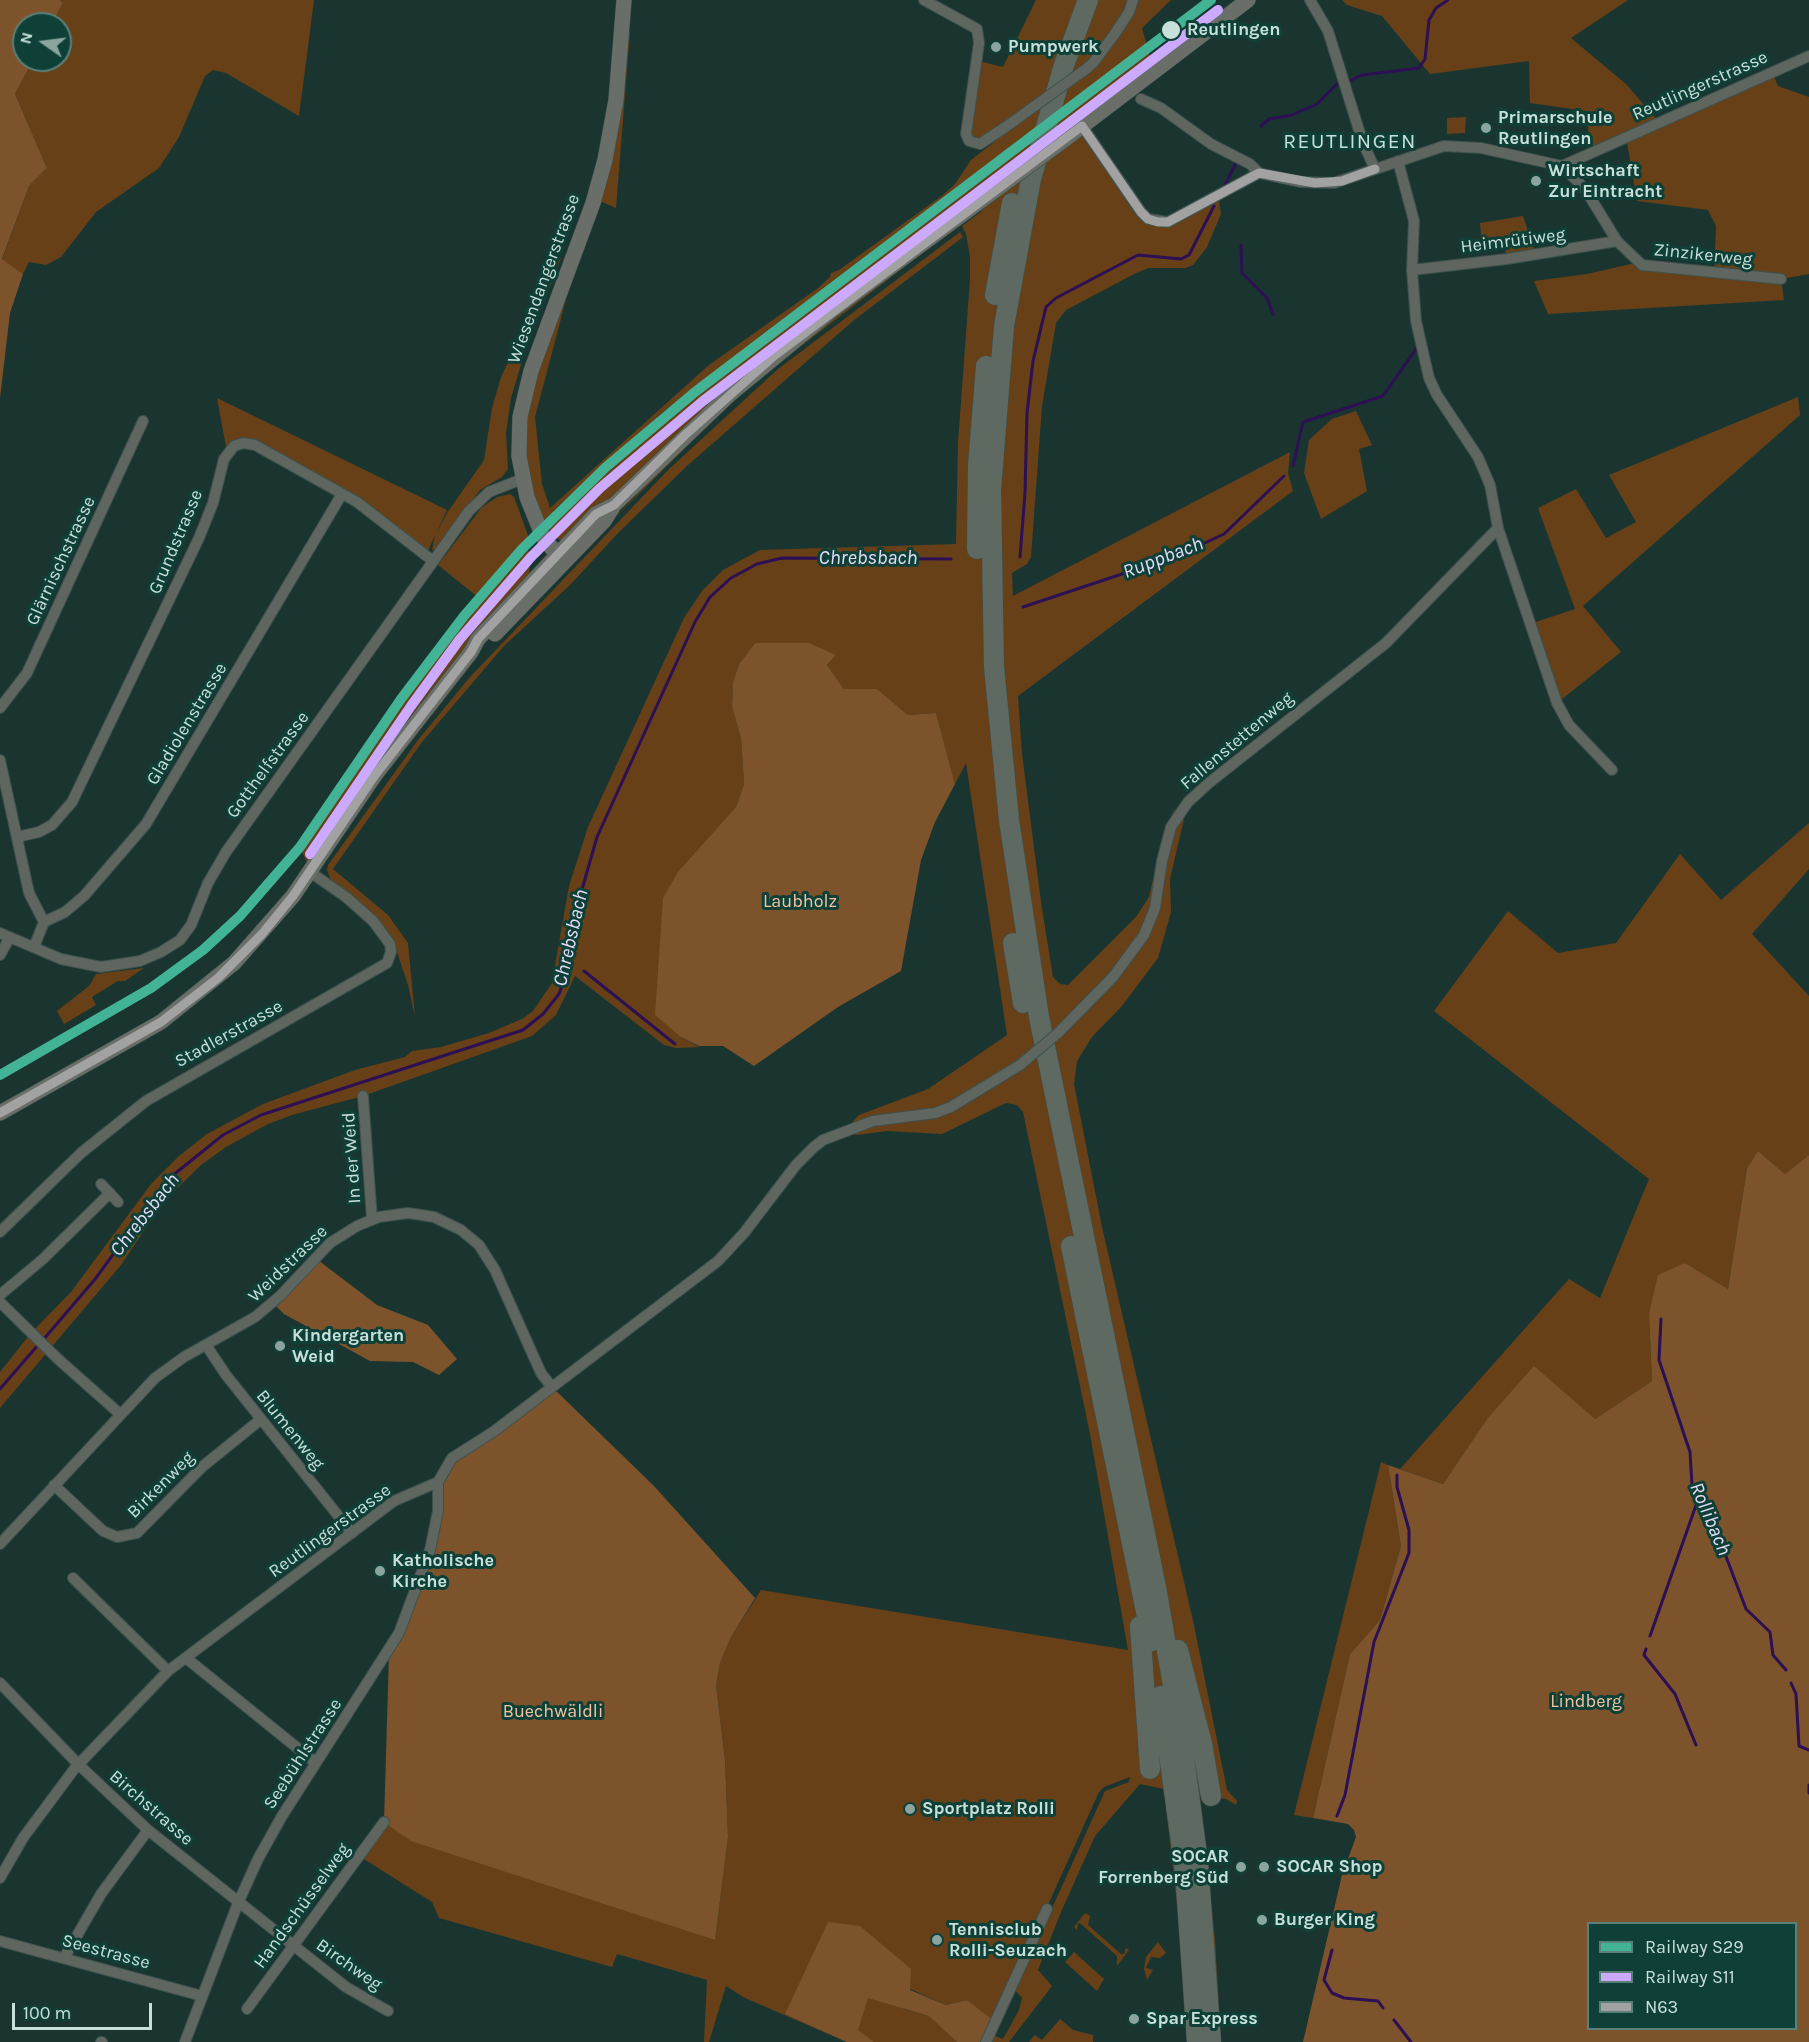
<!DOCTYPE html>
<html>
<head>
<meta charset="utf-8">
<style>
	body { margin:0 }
	#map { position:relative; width:1809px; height:2042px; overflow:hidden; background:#1a3530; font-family:Karla,sans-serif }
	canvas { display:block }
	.legend { position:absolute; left:1587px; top:1922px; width:210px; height:108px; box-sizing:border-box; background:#0f4038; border:2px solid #598079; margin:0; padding:8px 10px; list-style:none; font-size:18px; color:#c8e0da }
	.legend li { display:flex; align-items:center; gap:12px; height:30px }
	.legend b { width:30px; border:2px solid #598079 }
	.north { position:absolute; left:12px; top:12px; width:60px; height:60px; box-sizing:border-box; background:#0f4038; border:2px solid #598079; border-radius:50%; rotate:284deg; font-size:16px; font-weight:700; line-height:24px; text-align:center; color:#c8e0da }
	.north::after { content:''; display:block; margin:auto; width:21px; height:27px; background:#8ba49e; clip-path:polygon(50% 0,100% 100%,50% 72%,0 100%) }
	.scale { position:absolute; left:12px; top:2003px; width:140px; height:27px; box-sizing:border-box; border:3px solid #c8e0da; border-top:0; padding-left:8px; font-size:18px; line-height:21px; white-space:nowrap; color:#c8e0da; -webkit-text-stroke:4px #0f4038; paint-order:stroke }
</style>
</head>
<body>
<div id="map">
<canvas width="1809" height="2042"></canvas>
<ul class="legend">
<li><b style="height:8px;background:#43b395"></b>Railway S29</li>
<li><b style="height:8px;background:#caf"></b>Railway S11</li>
<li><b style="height:8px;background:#a2a2a2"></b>N63</li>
</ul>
<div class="north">N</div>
<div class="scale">100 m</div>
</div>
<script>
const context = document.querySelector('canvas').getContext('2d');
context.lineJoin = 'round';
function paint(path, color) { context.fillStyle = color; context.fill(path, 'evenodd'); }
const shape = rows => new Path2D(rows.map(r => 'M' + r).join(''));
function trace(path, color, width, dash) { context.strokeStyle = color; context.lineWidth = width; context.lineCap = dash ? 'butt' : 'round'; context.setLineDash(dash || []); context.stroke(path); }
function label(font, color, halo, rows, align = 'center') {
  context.font = font + ' Karla,sans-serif'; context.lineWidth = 6; context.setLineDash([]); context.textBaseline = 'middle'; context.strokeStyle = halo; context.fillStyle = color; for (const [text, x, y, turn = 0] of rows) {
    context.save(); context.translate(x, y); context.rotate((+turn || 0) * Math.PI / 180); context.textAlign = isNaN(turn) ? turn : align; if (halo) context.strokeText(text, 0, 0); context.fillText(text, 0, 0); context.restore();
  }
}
const green = shape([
	[60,0,314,0,299,116,226,73,213,70,205,76,179,137,159,168,96,212,61,257,46,265,29,262,23,274,2,260,29,186,47,168,15,94,33,60,60,60,60,24,52,24,63,3],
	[1036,0,1171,0,1142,28,1154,71,1082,127,1141,212,1158,222,1218,194,1221,214,1207,247,1193,265,1185,268,1149,268,1136,273,1066,310,1056,323,1042,406,1031,557,1027,564,1012,573,1013,596,1290,452,1288,473,1293,491,1018,696,1022,754,1041,902,1053,977,1060,984,1068,985,1136,917,1149,897,1163,834,1173,812,1181,804,1188,802,1170,879,1171,912,1158,958,1122,1006,1092,1037,1077,1061,1074,1084,1102,1227,1194,1625,1227,1790,1237,1801,1236,1805,1226,1799,1200,1795,1215,1939,1221,2042,1187,2042,1180,1931,1164,1789,1140,1784,1095,1836,1061,1912,1038,1970,1052,1986,1009,2042,990,2042,993,2035,1003,2039,1019,2010,1022,1998,1015,1990,1105,1791,1129,1782,1130,1777,1104,1787,1099,1792,995,2022,967,2000,946,2005,908,1988,904,2009,930,2016,957,2042,847,2042,745,1998,726,1986,709,2042,704,2042,707,1980,617,1954,612,1967,439,1918,432,1902,359,1856,384,1822,715,1940,728,1837,725,1760,716,1685,720,1663,730,1639,761,1590,1128,1650,1090,1434,1023,1112,1017,1105,1006,1103,942,1134,887,1131,857,1135,843,1132,859,1115,928,1089,1007,1035,966,763,955,784,936,713,908,715,877,689,844,689,827,665,836,655,755,643,739,664,733,682,732,707,741,738,744,784,736,807,723,823,681,1037,699,1047,676,1048,664,1045,575,976,556,1015,532,1036,363,1096,292,1115,268,1124,226,1147,201,1165,163,1202,121,1265,0,1408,0,1372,31,1333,71,1292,151,1184,179,1156,207,1134,263,1104,355,1070,405,1057,412,1051,441,1047,489,1033,522,1019,533,1011,552,983,569,886,588,827,684,618,702,591,723,570,760,550,956,544,958,443,970,279,970,257,966,234,962,226,982,211,986,197,693,421,566,539,561,540,552,536,535,499,526,457,527,404,569,277,568,292,535,417,542,484,550,508,709,365,818,288,830,277,831,273,839,270,943,195,955,184,971,160,998,139,1007,126,979,139,970,134,979,61,1003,67],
	[997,158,994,171,699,394,603,475,559,517,553,511,664,411],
	[1342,0,1628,0,1571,38,1626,84,1659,122,1772,72,1778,86,1809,97,1809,274,1781,279,1784,300,1548,314,1534,281,1587,274,1631,264,1714,272,1716,226,1708,210,1637,201,1626,137,1591,153,1586,111,1530,103,1529,61,1430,74,1382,16,1347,5],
	[625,31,630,32,616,208,600,201],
	[1466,117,1465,133,1447,134,1447,118],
	[1523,216,1536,255,1507,259,1504,244,1482,246,1480,223],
	[954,229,762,376,712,421,604,529,705,424,797,344],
	[960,232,963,237,853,321,688,465,618,533,571,584,504,646,422,742,333,869,388,915,408,943,415,1017,408,985,392,937,359,901,331,881,327,870,328,865,418,740,470,677,668,470,778,369],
	[558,258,561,258,525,351,511,398,506,433,508,469,502,477,480,490,437,548,432,550,435,535,426,556,384,521,255,445,227,452,217,398,447,510,436,534,447,513,484,460,492,408,501,377],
	[1798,397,1800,415,1583,606,1621,652,1557,703,1530,624,1575,609,1538,508,1576,489,1606,538,1636,522,1609,475],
	[1356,411,1372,445,1359,449,1367,491,1321,519,1304,473,1309,440,1332,419],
	[510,494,514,497,529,538,528,551,534,552,529,570,530,577,307,863,300,847,416,678,479,598,438,565,482,507,497,497],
	[1809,823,1809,869,1752,934,1809,996,1809,1155,1785,1174,1758,1151,1747,1168,1728,1289,1685,1263,1649,1314,1652,1381,1595,1419,1487,1419,1443,1484,1400,1469,1569,1279,1600,1298,1649,1179,1434,1011,1508,911,1558,953,1616,943,1680,854,1721,900],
	[144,968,125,981,118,981,100,992,92,997,96,1005,64,1024,57,1011,89,986,96,974],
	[1381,1462,1388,1465,1401,1546,1380,1620,1350,1654,1313,1818,1294,1815],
	[1085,1913,1090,1916,1088,1925,1121,1954,1124,1954,1126,1948,1129,1950,1117,1966,1117,1956,1081,1924,1078,1923,1077,1930,1074,1927],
	[1158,1942,1166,1953,1160,1958,1151,1957,1146,1968,1153,1970,1147,1980,1144,1969,1146,1957],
	[1074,1952,1104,1979,1097,1991,1065,1962],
	[1060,2019,1073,2030,1093,2035,1093,2042,1029,2042,1035,2035,1042,2040]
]);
const forest = shape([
	[0,0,60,0,63,3,52,24,24,24,24,60,33,60,15,94,47,168,29,186,2,259,23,274,10,313,0,398],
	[755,643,809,643,836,655,827,665,844,689,877,689,908,715,936,713,955,784,935,822,921,860,901,971,838,1007,754,1066,723,1046,699,1046,681,1037,655,1015,663,898,678,872,736,807,744,784,741,738,732,707,733,682,739,664],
	[1758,1151,1785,1174,1809,1155,1809,2042,1303,2042,1342,1875,1356,1837,1354,1830,1348,1824,1313,1818,1350,1654,1380,1620,1401,1546,1388,1465,1443,1484,1487,1419,1534,1366,1595,1419,1652,1381,1649,1314,1658,1275,1685,1263,1728,1289,1747,1168],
	[1588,1924,1796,1924,1796,2028,1588,2028],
	[314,1257,377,1305,428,1325,457,1359,439,1375,413,1362,370,1361,284,1314,273,1303],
	[551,1386,654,1486,755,1598,730,1639,720,1663,716,1685,725,1760,728,1837,715,1940,411,1841,384,1822,389,1653,418,1588,444,1469],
	[828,1922,860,1926,911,1969,910,1990,946,2005,967,2000,993,2020,983,2042,957,2042,929,2016,868,1998,858,2030,874,2042,847,2042,785,2014]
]);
const stream = shape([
	[1349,81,1362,75,1419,68,1425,59,1429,20,1436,8,1448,0],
	[1261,126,1269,119,1292,115,1317,104,1337,84],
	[1225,185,1237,161],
	[1241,245,1242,273,1267,298,1273,314],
	[1293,466,1303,422,1383,396,1416,349],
	[1020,557,1025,493,1027,413,1033,361,1046,307,1056,298,1138,255,1181,259,1189,255,1214,206],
	[1023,607,1179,555,1224,534,1284,476],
	[584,971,675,1044],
	[1661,1319,1659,1360,1690,1452,1692,1485,1701,1491,1746,1609,1770,1632,1773,1655,1786,1670],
	[43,1340,96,1278,167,1180,223,1135,261,1115,523,1030,543,1014,559,994,568,970,579,900,597,837,695,622,710,597,731,578,757,564,782,558,951,559],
	[0,1389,38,1345],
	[1650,1636,1701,1491],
	[1646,1649,1644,1655,1675,1694,1696,1745],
	[1791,1683,1796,1694,1799,1746,1809,1750],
	[1809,1785,1809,1793],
	[1337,1816,1345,1795,1374,1642,1409,1553,1409,1530,1397,1487,1397,1475],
	[1332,1950,1324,1980,1332,1993,1344,1998,1378,2001,1383,2008],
	[1394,2020,1411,2042]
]);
const minor = shape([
	[924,0,977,29,979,43,966,134,969,141,980,144,1007,126],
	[1310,0,1328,31,1363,143,1375,169],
	[1086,69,1093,63,1114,35,1129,12,1133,0],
	[1141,99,1161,108,1211,144,1250,164,1259,173],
	[1082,126,1141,212,1148,219,1168,222,1259,173,1300,182,1334,183,1444,146,1481,148,1562,166,1809,56],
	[1398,161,1414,221,1412,270,1416,321,1429,378,1437,395,1478,457,1490,485,1498,528,1557,703,1569,725,1612,770],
	[1562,166,1585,189,1617,241,1642,265,1781,279],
	[1412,270,1507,259,1617,241],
	[0,708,27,673,143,421],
	[0,760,29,893,44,922],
	[17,837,39,832,52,825,72,802,199,538,213,503,224,459,234,446,243,443,255,445,357,502,433,561],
	[0,933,61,959,101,967,140,961,161,952,180,940,191,925,208,883,226,852,469,511,489,492,522,479],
	[34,947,44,922,65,912,84,896,146,824,342,494],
	[0,955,10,937],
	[1058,1033,1113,977,1144,935,1155,908,1162,861,1171,827,1188,802,1210,782,1386,643,1498,528],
	[363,1096,372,1219],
	[101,1184,118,1202],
	[0,1232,81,1153,146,1101,387,963,391,952,390,944,373,921,346,897,310,872],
	[0,1295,43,1259,110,1193],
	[0,1302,58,1359,120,1414],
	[206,1345,226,1375,352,1533],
	[54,1485,103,1531,117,1537,137,1533,202,1467,260,1420],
	[0,1544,155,1378,184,1357,255,1317,280,1296,330,1243,357,1226,379,1217,408,1213,434,1217,461,1230,479,1245,495,1270,541,1373,551,1386],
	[73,1578,168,1671],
	[186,1658,316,1763],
	[0,1683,79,1765,148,1830,346,1987,388,2011],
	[0,1878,23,1838,75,1768,168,1671,394,1501,438,1482,452,1458,493,1432,718,1261,744,1233,796,1165,814,1147,823,1140,873,1121,935,1113,951,1107,1020,1065],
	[0,1941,202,1996],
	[64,1958,101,1894,148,1830],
	[247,2009,384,1822],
	[101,2042,102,2042],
	[185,2042,238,1903,258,1859,282,1816,399,1633,430,1550,438,1511,438,1482],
	[986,2042,1047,1909]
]);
const secondary = shape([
	[1064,140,1248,0],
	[563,562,543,537,527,497,519,456,520,417,531,371,593,203,605,160,616,100,624,0],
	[495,634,604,521,614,505,729,395,831,311,986,197],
	[0,1113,161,1022,234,963,293,896,375,775,471,652,478,639,596,514,614,505]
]);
const motorway = shape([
	[1088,0,1064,65,1031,179,1004,326,991,490,994,667,1009,820,1039,1017,1156,1587,1179,1720,1198,1862,1211,2042],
	[995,295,1012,203],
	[977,549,978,466,986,366],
	[1013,943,1023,1003],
	[1071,1246,1152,1641],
	[1140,1626,1150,1769],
	[1178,1650,1202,1744,1211,1796],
	[1161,1696,1185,1871,1197,2042]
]);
const minorBridge = shape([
	[1007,126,1086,69],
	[1020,1065,1058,1033]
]);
const secondaryBridge = shape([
	[986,197,1064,140]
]);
const bus1 = shape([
	[1082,126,1141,212,1148,219,1158,222,1168,222,1259,173,1315,183,1342,181,1375,169],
	[0,1113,161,1022,218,978,262,934,293,896,375,775,471,652,478,639,596,514,614,505,685,435,774,356,1082,126]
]);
const rail1 = shape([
	[0,1075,151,988,203,950,240,916,300,847,401,699,464,616,522,549,606,467,695,392,1211,0]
]);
const rail2 = shape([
	[310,854,411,706,460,639,531,557,600,488,703,401,1218,10]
]);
const markers = [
	[1171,30,10,"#c8e0da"],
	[996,47,6,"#8ba49e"],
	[1486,128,6,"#8ba49e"],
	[1536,181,6,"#8ba49e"],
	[280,1346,6,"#8ba49e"],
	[380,1571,6,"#8ba49e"],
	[910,1809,6,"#8ba49e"],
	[1241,1867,6,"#8ba49e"],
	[1264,1867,6,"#8ba49e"],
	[1262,1920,6,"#8ba49e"],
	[937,1940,6,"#8ba49e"],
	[1134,2019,6,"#8ba49e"]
];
const stopNames = [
	["Reutlingen",1187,30]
];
const poiNames = [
	["Pumpwerk",1008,47],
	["Primarschule",1498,118],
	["Reutlingen",1498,139],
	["Wirtschaft",1548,171],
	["Zur Eintracht",1548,192],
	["Kindergarten",292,1336],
	["Weid",292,1357],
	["Katholische",392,1561],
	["Kirche",392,1582],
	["Sportplatz Rolli",922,1809],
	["SOCAR",1229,1857,"right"],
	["Forrenberg Süd",1229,1878,"right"],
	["SOCAR Shop",1276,1867],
	["Burger King",1274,1920],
	["Tennisclub",949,1930],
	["Rolli-Seuzach",949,1951],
	["Spar Express",1146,2019]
];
const streetNames = [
	["Reutlingerstrasse",1700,86,-24],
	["Heimrütiweg",1513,241,-7],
	["Zinzikerweg",1703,255,6],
	["Wiesendangerstrasse",544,279,-70],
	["Grundstrasse",176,542,-67],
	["Glärnischstrasse",61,561,-65],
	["Gladiolenstrasse",187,724,-59],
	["Fallenstettenweg",1237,741,-40],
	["Gotthelfstrasse",268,765,-54],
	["Stadlerstrasse",229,1034,-29],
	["In der Weid",352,1158,-94],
	["Weidstrasse",288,1264,-44],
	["Blumenweg",290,1430,51],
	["Birkenweg",161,1485,-45],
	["Reutlingerstrasse",330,1531,-36],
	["Seebühlstrasse",303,1754,-57],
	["Birchstrasse",151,1808,41],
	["Handschüsselweg",302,1906,-54],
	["Seestrasse",106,1952,15],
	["Birchweg",349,1965,35]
];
const parkNames = [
	["Laubholz",800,902],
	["Lindberg",1586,1702],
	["Buechwäldli",553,1712]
];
const waterNames = [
	["Chrebsbach",868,558],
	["Ruppbach",1163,558,-21],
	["Chrebsbach",571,938,-77],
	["Chrebsbach",145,1215,-52],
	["Rollibach",1710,1519,67]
];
const quarterNames = [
	["REUTLINGEN",1350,142]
];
paint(green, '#674018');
paint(forest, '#7d532c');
trace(stream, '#2d0f53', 3);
trace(minor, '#3c514d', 12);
trace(secondary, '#3c514d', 16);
trace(motorway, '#3c514d', 21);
trace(minor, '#5f655f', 10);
trace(secondary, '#696e68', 15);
trace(motorway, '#5d6961', 20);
trace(minorBridge, '#3c514d', 12, []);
trace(secondaryBridge, '#3c514d', 16, []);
trace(minorBridge, '#5f655f', 10);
trace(secondaryBridge, '#696e68', 15);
trace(bus1, '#a2a2a2', 9);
trace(rail1, '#43b395', 10);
trace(rail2, '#caf', 10);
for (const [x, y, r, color] of markers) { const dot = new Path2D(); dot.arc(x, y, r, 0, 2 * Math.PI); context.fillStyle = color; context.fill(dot); trace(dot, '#0f4038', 2); }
label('bold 18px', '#c8e0da', '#0f4038', stopNames, 'left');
label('bold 18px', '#c8e0da', '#0f4038', poiNames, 'left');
label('18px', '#c8e0da', '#0f4038', streetNames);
label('18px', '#f4c5a0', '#0f4038', parkNames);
label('italic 20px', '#e5ddf8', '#0f4038', waterNames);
context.letterSpacing = '1.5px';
label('21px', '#c8e0da', '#0f4038', quarterNames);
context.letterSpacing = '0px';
</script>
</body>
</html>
